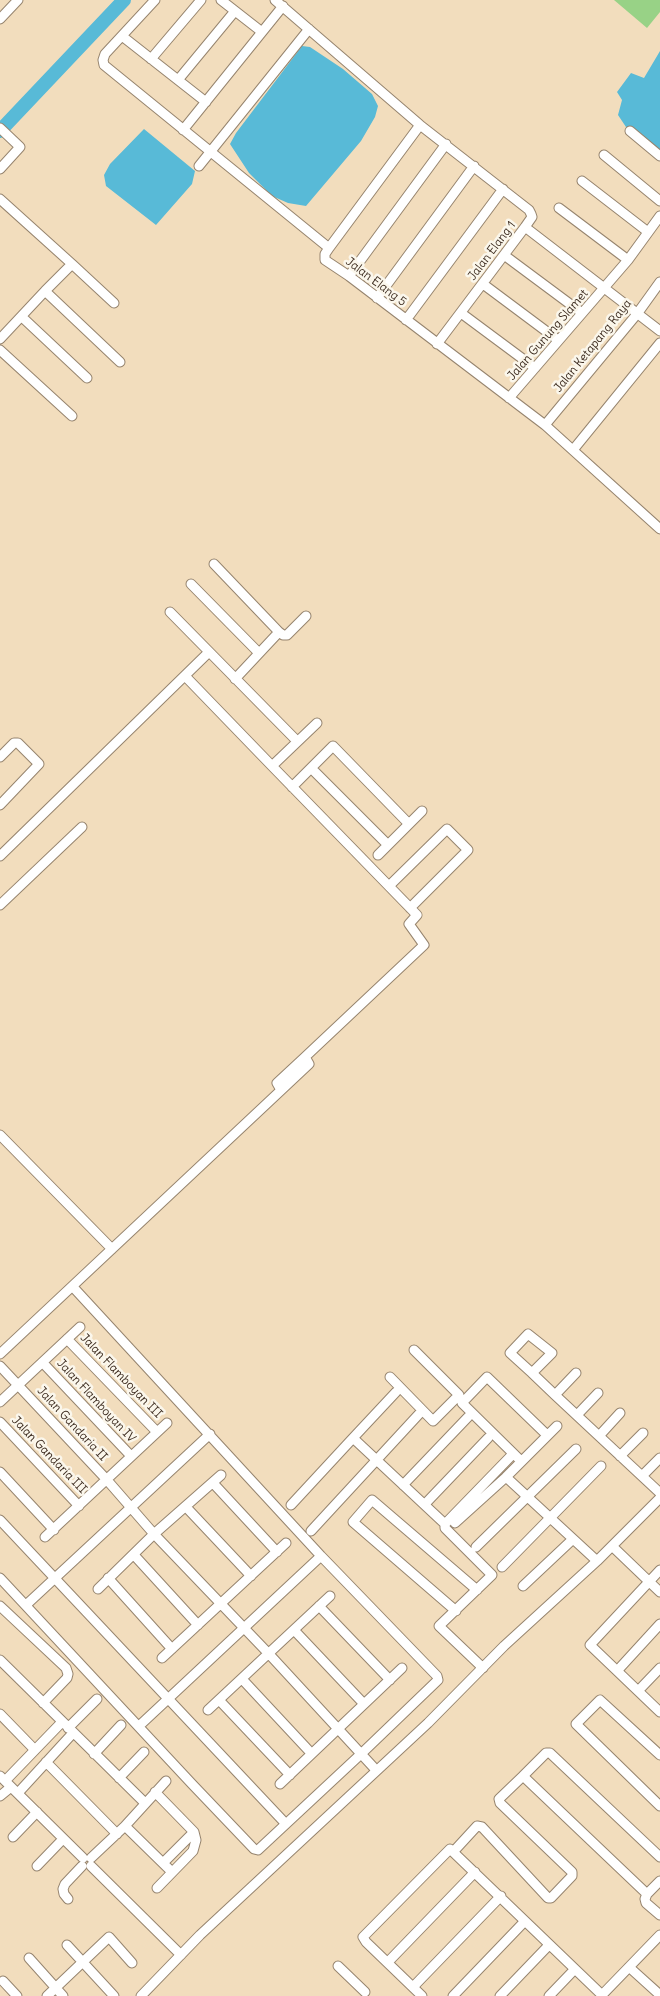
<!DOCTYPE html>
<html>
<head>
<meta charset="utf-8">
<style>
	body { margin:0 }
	canvas { display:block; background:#f2ddbd }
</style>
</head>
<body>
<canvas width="660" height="1996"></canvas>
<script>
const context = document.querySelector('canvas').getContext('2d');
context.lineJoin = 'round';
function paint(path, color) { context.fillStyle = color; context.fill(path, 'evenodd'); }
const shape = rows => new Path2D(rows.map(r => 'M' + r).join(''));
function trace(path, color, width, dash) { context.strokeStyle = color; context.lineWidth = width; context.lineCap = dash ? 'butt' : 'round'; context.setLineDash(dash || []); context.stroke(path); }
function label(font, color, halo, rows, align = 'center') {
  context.font = font + ' Delius,sans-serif'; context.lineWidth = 5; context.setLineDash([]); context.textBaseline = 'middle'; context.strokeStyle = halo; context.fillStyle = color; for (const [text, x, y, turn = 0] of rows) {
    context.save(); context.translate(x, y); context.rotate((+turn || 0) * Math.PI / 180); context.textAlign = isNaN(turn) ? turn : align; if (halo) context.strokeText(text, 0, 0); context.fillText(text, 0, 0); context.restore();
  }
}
const green = shape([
	[614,0,660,0,660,12,647,28]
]);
const water = shape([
	[302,46,310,47,343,69,372,94,378,106,375,117,361,141,306,206,288,203,272,196,249,173,230,144,236,133],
	[660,51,660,152,626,127,618,115,622,100,617,92,631,73,644,78],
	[144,129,195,171,192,184,156,225,106,186,104,175,110,164]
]);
const river = shape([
	[0,131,124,0]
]);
const street = shape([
	[155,0,105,54,103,60,104,65,329,248],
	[221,0,262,32],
	[275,0,420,125,529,210,531,214,532,217,525,227,437,344],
	[0,19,18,0],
	[122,36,206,102],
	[151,59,201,0],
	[178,80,235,11],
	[420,125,329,248,325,254,325,260,349,276,545,425,660,529],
	[0,128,20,147,0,169],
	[183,130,283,6],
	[630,131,660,156],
	[604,155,660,201],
	[199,166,309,29],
	[582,181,648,232],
	[0,199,72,264,45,291],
	[559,208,628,260],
	[525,227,660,331],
	[504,255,582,313],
	[72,264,114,303],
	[349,276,446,144],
	[483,284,558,340],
	[377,298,474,166],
	[461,313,535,368],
	[22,317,87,378],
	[406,320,503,189],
	[0,339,45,291,120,362],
	[0,350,72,416],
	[509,398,628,260,660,216],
	[545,425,637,314,660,282],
	[573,450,660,343],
	[214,564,279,632],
	[191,584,259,653],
	[170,612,297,741],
	[185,676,272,766,317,723],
	[235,679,279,632,283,635,287,635,306,616],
	[0,757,14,743,18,743,39,764,0,805],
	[311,768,388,845],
	[292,787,333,746,409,824],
	[378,855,422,811],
	[0,856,209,652],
	[389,886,447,829,468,850,410,908],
	[0,905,82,827],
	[281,1090,277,1083,305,1057],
	[0,1135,112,1249],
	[67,1339,157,1432],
	[0,1354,309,1064,305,1057,424,945,409,924,417,915,272,766],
	[43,1363,131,1456],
	[0,1366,107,1480,154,1534,269,1654,376,1770],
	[532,1373,552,1353,528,1334,510,1353,532,1373,555,1395,660,1493],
	[390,1377,433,1421,459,1395,414,1350],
	[555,1395,576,1373],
	[0,1402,80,1327],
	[577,1415,598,1393],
	[0,1422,79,1506],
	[599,1436,620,1413],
	[353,1438,396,1392],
	[620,1456,643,1433],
	[521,1461,462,1403,487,1377,547,1435],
	[0,1472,54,1530],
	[642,1476,660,1458],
	[506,1477,557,1426],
	[213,1483,277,1552],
	[403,1485,468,1417],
	[425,1504,488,1438],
	[291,1505,353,1438,445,1524,445,1528,492,1575,439,1626,483,1668],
	[186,1507,251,1576],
	[0,1520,286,1824],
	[455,1523,506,1477,597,1561],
	[445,1524,510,1457],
	[311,1531,419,1414],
	[45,1537,167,1423],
	[612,1546,660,1592],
	[476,1547,576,1449],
	[134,1555,198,1625],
	[502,1567,601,1466],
	[660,1570,590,1645,660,1712],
	[0,1578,192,1784,254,1849,258,1850,361,1754,438,1680,437,1676,321,1556,73,1287],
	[108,1578,172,1649],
	[523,1586,573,1539],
	[98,1589,154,1534,221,1475],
	[26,1605,210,1434],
	[0,1606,66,1668,68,1674,67,1678,43,1703],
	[319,1606,390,1680],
	[456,1611,353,1522,372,1500,477,1590],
	[294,1630,364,1704],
	[162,1658,286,1543],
	[0,1660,145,1803],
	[617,1671,660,1624],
	[242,1679,311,1753],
	[638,1691,660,1668],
	[219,1700,290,1775],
	[208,1710,330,1596],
	[0,1714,35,1750],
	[139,1726,321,1556],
	[68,1728,97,1699],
	[94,1754,121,1725],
	[660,1755,600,1700,576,1724,660,1806],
	[46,1762,117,1834],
	[0,1776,83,1858],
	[119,1778,144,1752],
	[5,1781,62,1722],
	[280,1784,402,1668],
	[155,1792,194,1832],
	[18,1793,73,1733],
	[0,1796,11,1787],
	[125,1826,172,1872],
	[13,1837,37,1812],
	[454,1851,477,1826,482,1827,548,1898,551,1898,572,1876,572,1872,500,1803,499,1799,523,1776],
	[91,1858,125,1826,166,1781],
	[37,1866,63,1839],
	[91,1866,181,1955],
	[660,1881,647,1894,645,1899,646,1903,660,1915],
	[157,1888,193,1851,196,1840,194,1832,163,1863],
	[647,1894,523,1776,546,1753,550,1753,660,1857],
	[68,1899,64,1894,63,1889,65,1884,82,1866],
	[67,1945,114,1996],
	[29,1958,63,1996],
	[388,1962,475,1872],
	[338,1966,365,1992],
	[629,1967,660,1995],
	[3,1981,17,1996],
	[413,1987,501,1896],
	[47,1996,109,1937,132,1963],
	[141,1996,200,1935,428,1723,504,1646,597,1561,660,1498],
	[422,1996,366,1942,363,1937,450,1849,602,1995],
	[453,1996,525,1921],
	[500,1996,549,1945],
	[549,1996,574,1970],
	[601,1996,660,1935]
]);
const streetNames = [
	["Jalan Elang 1",492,251,-53],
	["Jalan Elang 5",376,282,37],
	["Jalan Gunung Slamet",548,335,-49],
	["Jalan Ketapang Raya",593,346,-51],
	["Jalan Flamboyan III",121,1376,46],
	["Jalan Flamboyan IV",96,1401,47],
	["Jalan Gandaria II",72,1424,47],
	["Jalan Gandaria III",49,1455,46]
];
paint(green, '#98d286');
paint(water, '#58bad7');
trace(river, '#58bad7', 14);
trace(street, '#96846e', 11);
trace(street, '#fff', 9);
label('12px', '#3b2a1e', '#fbf7ec', streetNames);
</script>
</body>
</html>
